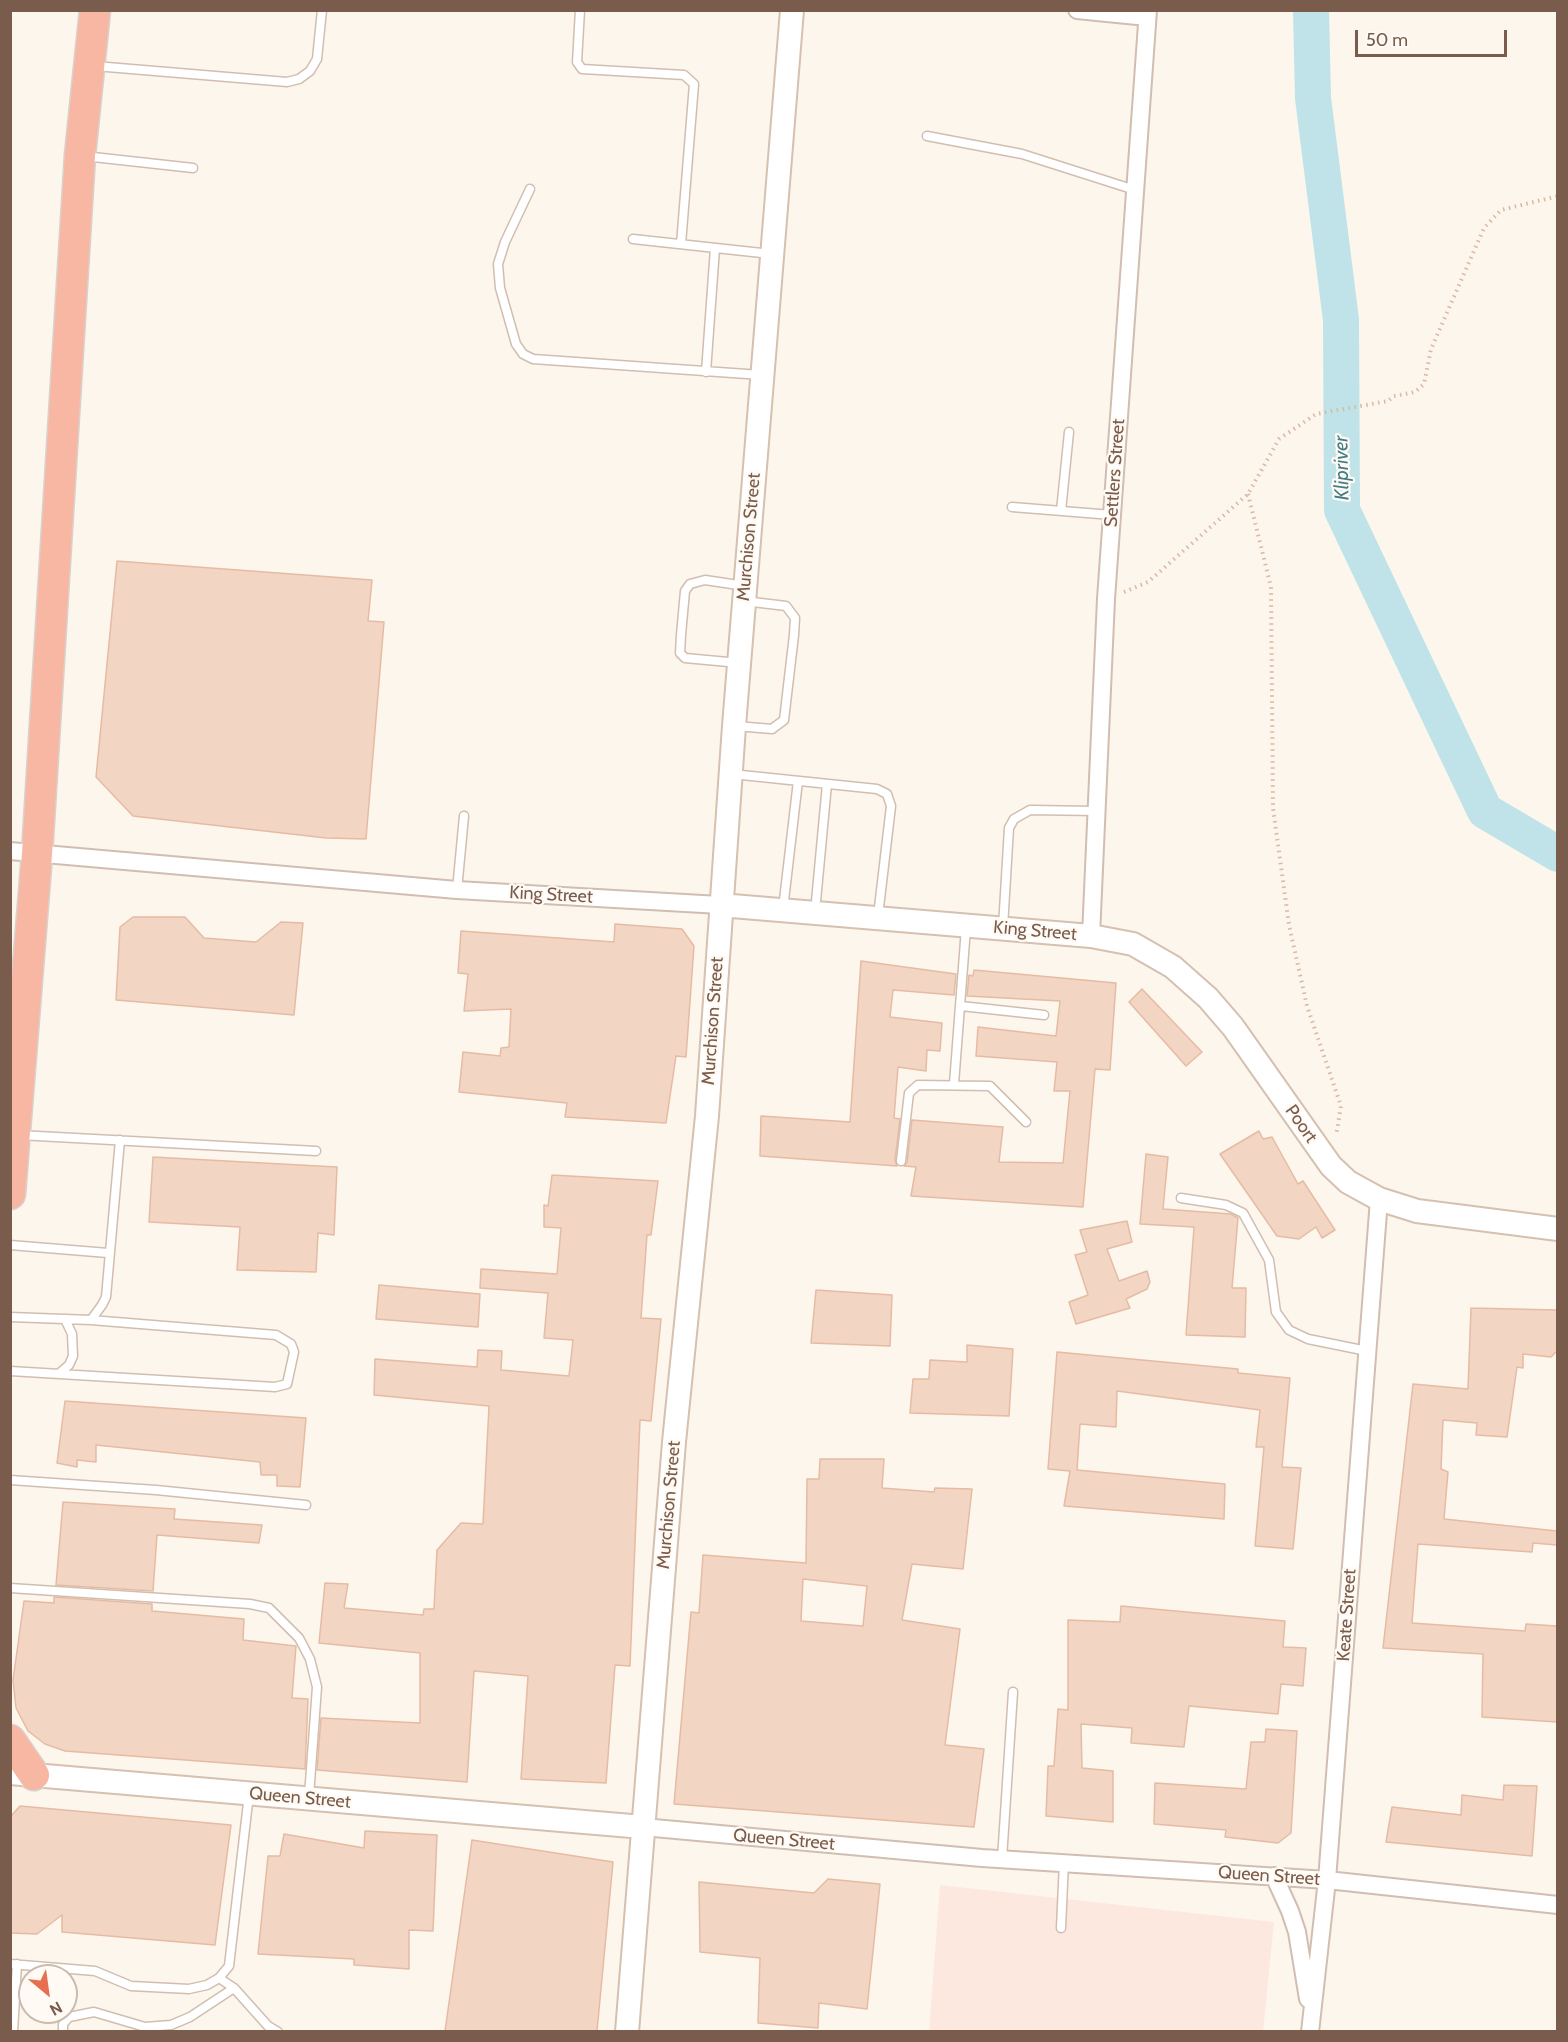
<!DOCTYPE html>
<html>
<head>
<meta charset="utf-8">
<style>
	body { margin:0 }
	#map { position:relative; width:1568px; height:2042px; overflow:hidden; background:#fdf6ec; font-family:Cabin,sans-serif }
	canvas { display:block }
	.frame { position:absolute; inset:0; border:12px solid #7a5c4d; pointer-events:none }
	.north { position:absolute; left:18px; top:1964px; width:60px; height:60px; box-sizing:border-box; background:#fffaf3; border:2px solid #cabbb1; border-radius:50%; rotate:151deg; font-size:16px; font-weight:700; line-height:24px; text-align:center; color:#7a5c4d }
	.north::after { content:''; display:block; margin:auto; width:21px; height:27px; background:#e76f51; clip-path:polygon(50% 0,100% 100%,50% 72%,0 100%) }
	.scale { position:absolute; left:1355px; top:30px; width:152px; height:27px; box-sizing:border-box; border:3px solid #7a5c4d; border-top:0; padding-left:8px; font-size:18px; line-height:21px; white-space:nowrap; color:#7a5c4d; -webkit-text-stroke:4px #fffaf3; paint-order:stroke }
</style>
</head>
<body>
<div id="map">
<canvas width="1568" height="2042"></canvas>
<div class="frame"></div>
<div class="north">N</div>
<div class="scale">50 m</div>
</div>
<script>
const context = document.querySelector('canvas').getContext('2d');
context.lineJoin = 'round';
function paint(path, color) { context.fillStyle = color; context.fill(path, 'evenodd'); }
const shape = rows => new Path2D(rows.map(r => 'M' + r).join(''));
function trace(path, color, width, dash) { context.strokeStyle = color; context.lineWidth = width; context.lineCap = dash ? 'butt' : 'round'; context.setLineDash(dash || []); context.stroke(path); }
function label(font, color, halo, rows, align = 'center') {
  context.font = font + ' Cabin,sans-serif'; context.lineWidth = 4.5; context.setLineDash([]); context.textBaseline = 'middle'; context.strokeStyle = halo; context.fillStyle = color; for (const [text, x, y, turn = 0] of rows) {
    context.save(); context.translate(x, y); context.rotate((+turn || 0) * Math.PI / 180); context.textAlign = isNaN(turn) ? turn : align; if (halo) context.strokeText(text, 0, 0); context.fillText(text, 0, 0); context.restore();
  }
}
const commercial = shape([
	[940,1885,1274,1922,1263,2031,929,2032]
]);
const river = shape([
	[1311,10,1313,98,1341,320,1342,510,1485,811,1558,854]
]);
const building = shape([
	[117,561,372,580,368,621,384,622,366,839,326,838,133,816,96,777,117,561],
	[133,917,185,917,204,938,256,942,281,922,303,923,294,1015,116,1000,120,927,133,917],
	[615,924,682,929,694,946,686,1057,676,1056,666,1123,565,1117,567,1103,459,1092,463,1052,500,1056,501,1048,509,1047,511,1009,464,1011,468,974,458,973,461,931,614,942,615,924],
	[861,961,956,974,954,995,893,990,890,1017,942,1023,940,1051,927,1050,926,1071,898,1067,894,1118,900,1119,895,1160,897,1166,760,1156,761,1116,850,1122,861,961],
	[974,970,1116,983,1110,1070,1095,1069,1083,1207,911,1196,916,1167,904,1166,907,1162,912,1120,1003,1127,999,1162,1063,1163,1070,1091,1054,1091,1057,1062,976,1056,978,1027,1056,1036,1060,1001,967,996,969,975,973,976,974,970],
	[1142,989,1202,1052,1186,1066,1129,1002,1142,989],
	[1259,1131,1263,1139,1272,1137,1298,1184,1303,1181,1335,1230,1322,1238,1316,1227,1299,1239,1277,1236,1220,1154,1259,1131],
	[1146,1154,1168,1157,1163,1209,1231,1214,1238,1218,1232,1288,1246,1288,1245,1337,1186,1335,1194,1227,1140,1224,1146,1154],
	[153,1157,337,1167,334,1235,318,1233,316,1272,237,1270,240,1227,149,1222,153,1157],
	[552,1175,658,1181,651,1235,647,1235,641,1318,661,1319,651,1421,640,1420,630,1666,615,1665,606,1783,521,1779,528,1676,474,1671,467,1782,317,1770,321,1718,420,1723,420,1653,319,1643,325,1583,348,1584,344,1608,423,1615,424,1609,434,1609,437,1550,461,1523,483,1524,489,1406,374,1395,375,1359,477,1367,478,1350,502,1351,501,1370,569,1376,573,1340,544,1338,548,1293,480,1288,481,1269,557,1274,561,1228,544,1227,544,1205,548,1206,552,1175],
	[1127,1221,1132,1242,1107,1249,1119,1281,1147,1271,1150,1282,1147,1289,1126,1299,1130,1308,1076,1324,1069,1302,1088,1295,1075,1255,1087,1252,1080,1230,1127,1221],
	[379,1285,480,1294,478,1327,376,1319,379,1285],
	[816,1290,892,1295,890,1346,811,1343,816,1290],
	[1471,1308,1557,1310,1557,1351,1551,1357,1523,1354,1523,1368,1517,1367,1507,1437,1476,1435,1477,1423,1443,1420,1441,1469,1448,1472,1444,1519,1557,1531,1557,1545,1533,1543,1532,1552,1418,1544,1412,1623,1525,1631,1526,1624,1557,1626,1557,1722,1482,1717,1483,1654,1383,1648,1413,1384,1468,1389,1471,1308],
	[967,1345,1013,1349,1009,1416,910,1413,913,1379,929,1379,930,1360,967,1362,967,1345],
	[1057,1352,1238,1369,1238,1373,1290,1378,1282,1467,1301,1468,1293,1549,1255,1546,1264,1447,1256,1447,1260,1410,1117,1391,1116,1427,1080,1424,1077,1470,1225,1484,1224,1519,1064,1506,1070,1471,1048,1469,1057,1352],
	[65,1401,306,1418,300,1487,277,1486,277,1475,261,1475,260,1462,96,1445,96,1462,77,1460,77,1467,57,1463,65,1401],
	[820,1459,884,1459,882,1488,934,1492,935,1488,972,1489,963,1569,912,1564,902,1620,960,1629,945,1745,984,1749,974,1827,674,1804,691,1612,699,1613,703,1555,806,1563,807,1479,819,1479,820,1459],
	[803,1579,867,1586,863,1626,801,1621,803,1579],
	[63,1502,175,1509,174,1519,262,1525,259,1543,157,1535,153,1591,56,1585,63,1502],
	[54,1597,152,1604,152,1611,244,1619,243,1640,296,1646,292,1698,308,1699,305,1769,65,1751,45,1744,28,1731,16,1708,13,1680,24,1601,54,1603,54,1597],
	[1121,1606,1285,1621,1283,1647,1306,1648,1303,1686,1281,1684,1278,1714,1189,1706,1184,1747,1131,1743,1132,1728,1081,1724,1082,1768,1113,1771,1113,1822,1046,1816,1048,1766,1054,1766,1058,1709,1068,1710,1068,1620,1120,1622,1121,1606],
	[1266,1729,1297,1731,1291,1833,1278,1843,1225,1837,1226,1830,1154,1824,1155,1783,1246,1789,1251,1742,1265,1742,1266,1729],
	[1504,1785,1537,1786,1532,1856,1386,1842,1392,1807,1461,1815,1462,1795,1503,1800,1504,1785],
	[20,1806,231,1825,215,1945,62,1932,62,1915,37,1934,10,1933,10,1817,20,1806],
	[365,1831,437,1835,433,1931,409,1930,409,1969,354,1965,354,1959,258,1954,268,1856,280,1856,284,1834,364,1848,365,1831],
	[472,1840,613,1862,597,2031,445,2031,472,1840],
	[828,1879,880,1884,867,2009,819,2003,818,2028,758,2023,760,1958,700,1952,699,1882,814,1893,828,1879]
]);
const path = shape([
	[1248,494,1271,587,1273,808,1289,925,1307,1006,1341,1106,1336,1136],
	[1124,592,1148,582,1248,494,1279,439,1316,414,1388,401,1394,396,1415,392,1424,384,1431,349,1484,228,1501,210,1558,196]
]);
const lane = shape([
	[580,10,577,62,582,69,684,75,694,84,681,244],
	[95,66,287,82,299,79,310,71,317,59,322,10],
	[927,136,1022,154,1135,190],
	[84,156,193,168],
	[530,189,505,242,498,264,500,288,516,344,523,354,533,359,761,375],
	[633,239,771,254],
	[706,372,715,248],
	[1012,507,1112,515],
	[1061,511,1069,432],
	[739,663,685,658,680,653,681,635,685,591,690,584,705,580,745,586],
	[736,726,772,729,784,720,794,635,795,618,786,606,744,601],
	[732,774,877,789,887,794,891,806,878,916],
	[457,890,464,816],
	[783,909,798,781],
	[815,912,827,784],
	[1003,927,1009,828,1014,819,1030,810,1097,811],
	[961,1006,1044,1015],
	[954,1084,966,928],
	[19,1135,316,1151],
	[901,1161,909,1093,918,1085,990,1086,1026,1122],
	[1181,1198,1226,1205,1243,1213,1269,1260,1276,1312,1289,1330,1308,1339,1367,1351],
	[10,1245,108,1253],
	[10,1317,91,1320,102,1305,106,1297,120,1140],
	[10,1371,275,1387,287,1384,294,1352,291,1344,276,1335,91,1320],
	[61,1372,69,1365,73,1356,72,1334,65,1319],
	[10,1480,156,1490,306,1505],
	[10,1588,250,1604,269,1608,299,1638,310,1659,317,1687,309,1796],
	[1002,1859,1013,1692],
	[1061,1928,1064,1862],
	[10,1964,95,1971,131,1986,189,1989,207,1985,219,1978,229,1966,249,1794],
	[219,1978,234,1988,268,2026,278,2032],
	[13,2032,17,1964],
	[63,2032,63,2024,69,2017,94,2012,145,2027,171,2025,190,2017,234,1988]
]);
const street = shape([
	[1077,10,1147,17],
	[10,851,457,890,720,905],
	[1091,936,1106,599,1148,10],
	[643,1827,982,1858,1327,1880,1558,1905],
	[1274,1876,1290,1911,1297,1932,1308,1999],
	[1310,2032,1327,1880,1379,1199]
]);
const secondary = shape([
	[720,905,1091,936,1133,944,1173,967,1208,998,1233,1027,1331,1166,1348,1182,1379,1199,1417,1211,1558,1229],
	[10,1773,643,1827],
	[627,2032,674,1442,707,1116,734,726,792,10]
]);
const highway = shape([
	[10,1194,37,854,80,155,95,10],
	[10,1740,34,1775]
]);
const streetNames = [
	["Settlers Street",1115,473,-86],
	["Murchison Street",749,537,-85],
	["King Street",551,895,3],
	["King Street",1035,931,5],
	["Murchison Street",713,1021,-86],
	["Poort",1301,1124,55],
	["Murchison Street",669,1505,-85],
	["Keate Street",1347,1615,-86],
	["Queen Street",300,1798,5],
	["Queen Street",784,1840,5],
	["Queen Street",1269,1876,4]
];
const waterNames = [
	["Klipriver",1342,468,-91]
];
paint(commercial, '#fde8e0');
trace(river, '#bfe3e8', 36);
paint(building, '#f3d5c3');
trace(building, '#e6bba3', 1.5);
trace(lane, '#d1beb0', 11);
trace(street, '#d1beb0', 20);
trace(secondary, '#d6c0b0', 26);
trace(highway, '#dad1cd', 33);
trace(path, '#d9b8a5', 4, [1.5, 4.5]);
trace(lane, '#fff', 8);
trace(street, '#fff', 16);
trace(secondary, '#fff', 22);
trace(highway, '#f7b7a3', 30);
label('18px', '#7a5c4d', '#fffaf3', streetNames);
label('italic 20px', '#437c86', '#fffaf3', waterNames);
</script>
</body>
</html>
